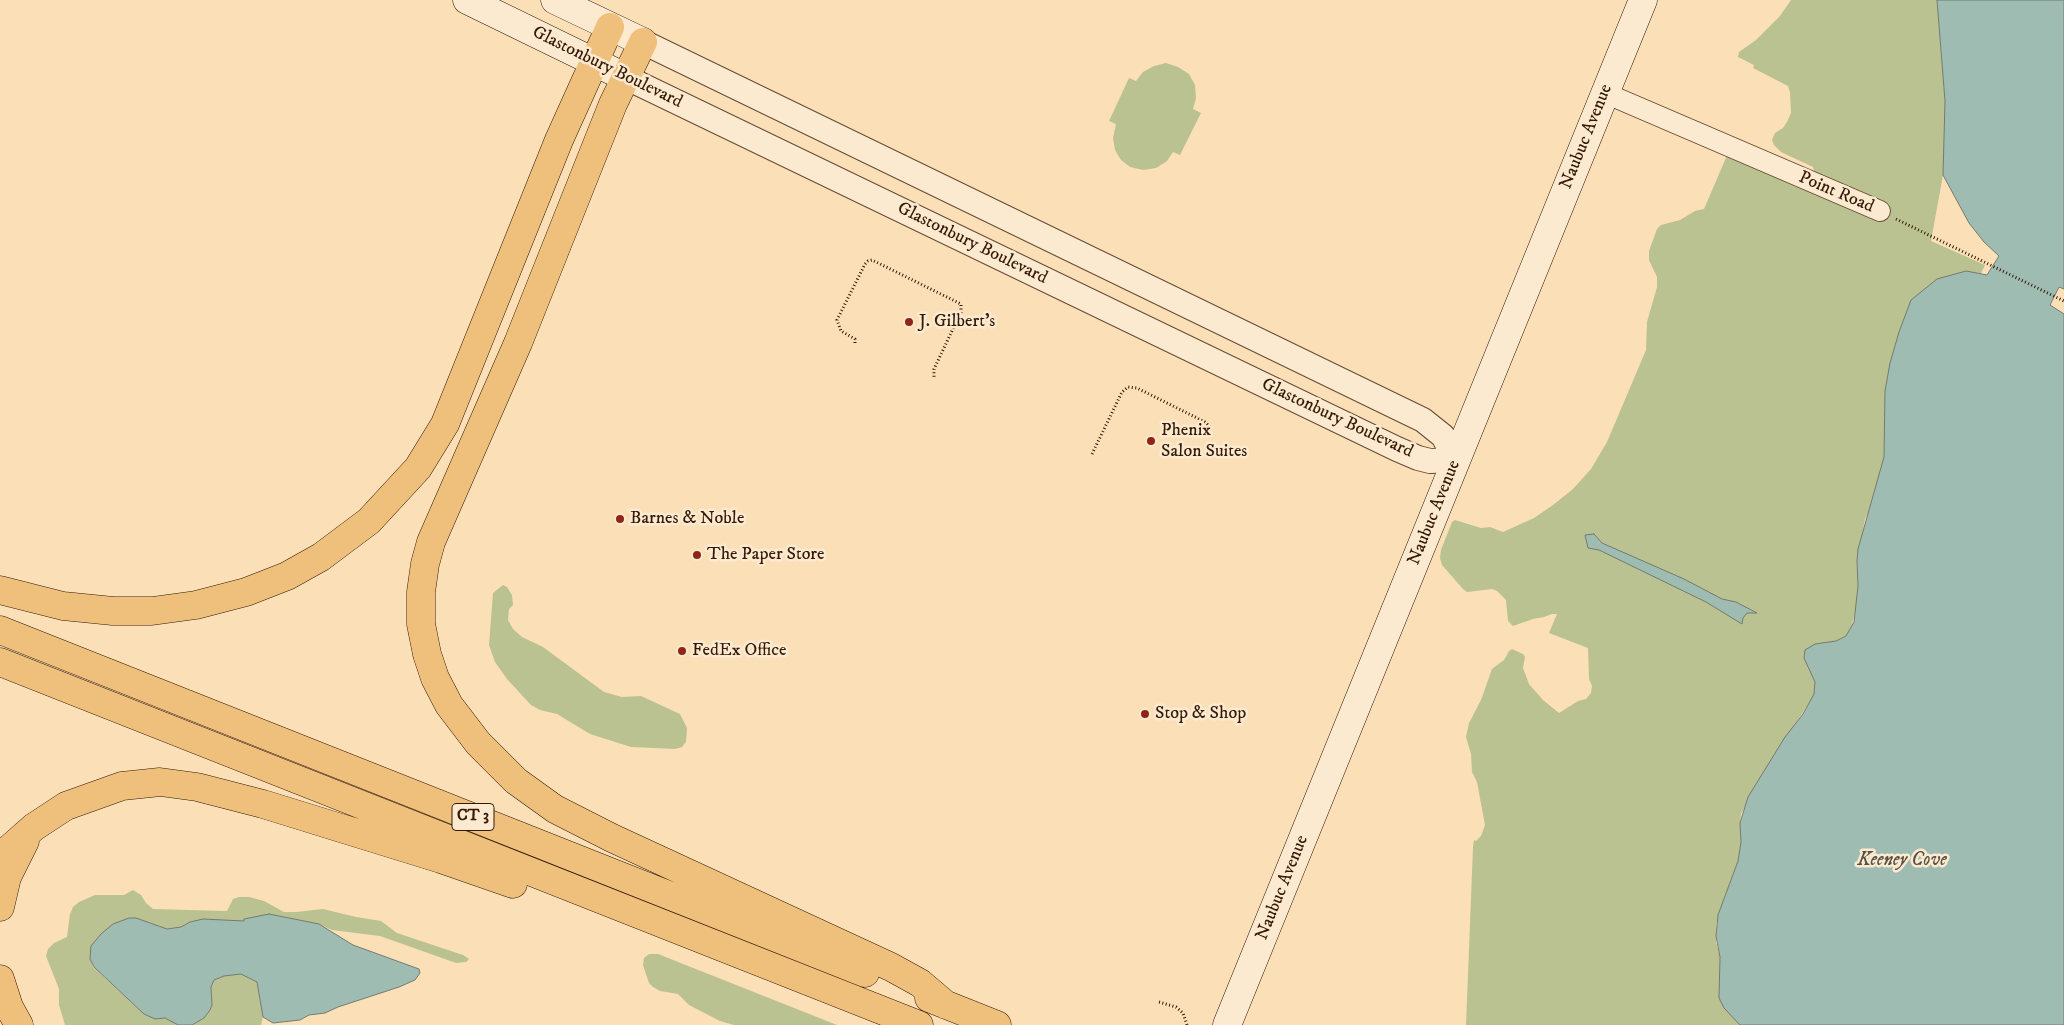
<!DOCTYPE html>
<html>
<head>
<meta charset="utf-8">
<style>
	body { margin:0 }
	canvas { display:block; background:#fbdfb7 }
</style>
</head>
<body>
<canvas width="2064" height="1025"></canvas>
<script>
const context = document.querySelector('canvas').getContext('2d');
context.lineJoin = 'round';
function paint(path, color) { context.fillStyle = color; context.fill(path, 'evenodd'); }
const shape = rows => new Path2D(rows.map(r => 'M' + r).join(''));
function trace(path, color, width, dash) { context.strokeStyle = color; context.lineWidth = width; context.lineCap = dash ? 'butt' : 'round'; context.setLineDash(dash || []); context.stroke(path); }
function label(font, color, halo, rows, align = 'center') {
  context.font = font + ' "IM FELL DW Pica",serif'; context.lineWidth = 5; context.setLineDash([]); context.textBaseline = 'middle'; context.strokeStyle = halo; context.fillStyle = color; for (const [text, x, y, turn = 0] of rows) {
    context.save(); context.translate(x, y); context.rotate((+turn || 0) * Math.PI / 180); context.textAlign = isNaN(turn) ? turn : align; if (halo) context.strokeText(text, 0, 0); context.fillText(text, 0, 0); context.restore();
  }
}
const green = shape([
	[1791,0,1937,0,1945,101,1945,139,1943,175,1931,241,1985,265,1865,519,1857,561,1858,586,1857,604,1850,632,1846,636,1836,641,1814,695,1756,785,1741,814,1740,823,1741,842,1738,861,1718,915,1716,926,1716,942,1720,957,1719,998,1740,1025,1466,1025,1473,847,1474,840,1476,841,1481,836,1485,825,1477,782,1472,772,1471,754,1466,737,1469,723,1481,700,1492,669,1504,660,1509,651,1512,649,1523,654,1525,657,1523,668,1529,684,1543,700,1559,713,1578,701,1586,699,1591,693,1592,686,1589,679,1588,648,1549,633,1557,614,1552,614,1544,617,1533,619,1513,626,1508,621,1506,600,1497,591,1492,589,1467,592,1463,589,1442,565,1440,558,1441,550,1452,522,1455,520,1481,528,1490,527,1503,532,1534,518,1553,505,1573,489,1591,469,1607,442,1646,350,1647,322,1657,287,1657,277,1649,260,1649,251,1657,229,1661,225,1680,220,1695,211,1704,209,1728,153,1807,186,1814,171,1813,167,1781,152,1774,145,1772,140,1775,133,1783,128,1787,122,1791,113,1790,92,1788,86,1753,68,1754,65,1738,57,1739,52,1756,40,1780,16],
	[1166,63,1178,67,1189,74,1195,85,1196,98,1193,109,1201,113,1180,155,1173,152,1167,161,1156,168,1143,170,1130,167,1121,160,1115,150,1113,138,1116,124,1109,121,1129,78,1136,81,1143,72,1154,66],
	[503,585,507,587,512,595,513,605,509,609,508,620,513,629,522,637,543,647,604,692,622,697,641,696,680,714,687,728,686,742,682,747,675,749,631,747,590,734,557,714,540,710,531,705,507,679,495,662,489,645,493,593],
	[133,890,141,895,146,903,153,909,227,911,233,899,239,897,249,897,264,901,284,912,296,912,323,909,356,917,381,921,397,933,463,955,469,959,466,962,456,963,380,936,332,930,319,924,269,914,244,921,190,922,181,927,166,929,136,918,129,918,90,959,93,967,144,1014,155,1019,165,1018,178,1025,65,1025,59,1005,59,989,46,956,48,949,54,943,67,937,70,914,73,907,79,902,95,895,124,895],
	[649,954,658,954,837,1025,734,1025,720,1021,689,1005,678,994,660,991,653,987,649,983,643,965,644,958],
	[241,974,257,982,263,1017,261,1025,192,1025,204,1018,212,1005,211,987,214,980,224,976]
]);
const water = shape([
	[1937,0,2064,0,2064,289,2059,287,2050,305,2064,314,2064,1025,1740,1025,1724,1008,1719,998,1720,957,1716,936,1718,915,1738,861,1741,842,1740,823,1748,797,1785,737,1803,714,1814,694,1815,682,1804,658,1805,650,1815,644,1836,641,1846,636,1854,622,1858,586,1857,561,1858,549,1884,457,1885,391,1890,363,1899,332,1911,300,1937,279,1966,271,1987,275,1999,256,1984,242,1969,223,1943,175,1945,101,1937,0],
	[1594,534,1602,543,1684,579,1722,599,1736,602,1757,613,1747,613,1743,618,1742,624,1706,602,1599,550,1588,548,1585,535,1594,534],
	[269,914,319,924,353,945,419,969,420,973,415,980,399,987,338,1007,325,1013,309,1015,300,1020,273,1023,263,1017,257,982,241,974,224,976,214,980,211,987,212,1005,210,1010,204,1018,192,1025,178,1025,165,1018,155,1019,144,1014,94,967,90,959,91,946,101,934,113,924,129,918,136,918,167,929,181,927,190,922,203,919,244,921,244,919,269,914]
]);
const path = shape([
	[1896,219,2064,301],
	[855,343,855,339,841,331,837,320,865,264,868,261,872,260,961,304,961,312,934,369,934,377],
	[1092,454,1122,392,1128,387,1137,388,1205,422,1210,427,1210,437],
	[1159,1002,1176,1007,1183,1013,1187,1025]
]);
const minor = shape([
	[1605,93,1880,211]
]);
const tertiary = shape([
	[625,77,1397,449,1418,458,1430,461,1456,460,1443,436,1423,420,643,42]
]);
const secondary = shape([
	[467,0,625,77],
	[555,0,643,42],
	[1227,1025,1643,0]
]);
const motorway = shape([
	[643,42,613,104,518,343,431,542,425,564,421,592,421,624,427,654,435,678,449,705,478,743,516,781,555,809,612,838,891,967,920,983,946,1005],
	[0,590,63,606,113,611,152,611,196,605,246,592,287,576,321,557,369,521,418,468,445,424,559,140,610,27],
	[0,630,865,973],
	[0,662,919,1025],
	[0,857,34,827,66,806,122,786,160,782,197,787,263,804,441,859,513,884],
	[0,907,7,877,25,841],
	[0,979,9,1007,19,1025],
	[929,998,997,1025]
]);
const markers = [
	[909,322,5,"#8f2418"],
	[1151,441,5,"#8f2418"],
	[620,519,5,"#8f2418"],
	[697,555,5,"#8f2418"],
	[682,651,5,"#8f2418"],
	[1145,714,5,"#8f2418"]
];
const shields = [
	[473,817,42]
];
const shieldNames = [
	["CT 3",473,817]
];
const streetNames = [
	["Glastonbury Boulevard",607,68,26],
	["Naubuc Avenue",1587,137,-68],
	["Point Road",1836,193,23],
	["Glastonbury Boulevard",972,244,26],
	["Glastonbury Boulevard",1337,419,25],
	["Naubuc Avenue",1435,513,-68],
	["Naubuc Avenue",1283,888,-68]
];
const poiNames = [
	["J. Gilbert's",919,322],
	["Phenix",1161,431],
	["Salon Suites",1161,452],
	["Barnes & Noble",630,519],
	["The Paper Store",707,555],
	["FedEx Office",692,651],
	["Stop & Shop",1155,714]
];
const waterNames = [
	["Keeney Cove",1902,861]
];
paint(green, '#bbc291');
paint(water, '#9fbcb2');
trace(water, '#747b6e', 1);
trace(minor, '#664a33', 22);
trace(tertiary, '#664a33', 26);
trace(secondary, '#341907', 29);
trace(motorway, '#341907', 29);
trace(path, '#341907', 3, [1, 2.5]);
trace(minor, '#fcead0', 20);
trace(tertiary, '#fcead0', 24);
trace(secondary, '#fcead0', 28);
trace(motorway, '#eec07c', 28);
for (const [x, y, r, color] of markers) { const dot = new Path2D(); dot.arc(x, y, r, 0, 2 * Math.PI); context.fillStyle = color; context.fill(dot); trace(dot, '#fcead0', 2); }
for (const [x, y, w] of shields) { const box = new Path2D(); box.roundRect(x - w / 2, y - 13.5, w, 27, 4); context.fillStyle = '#fcead0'; context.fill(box); trace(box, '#341907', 1); }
label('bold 16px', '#341907', null, shieldNames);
label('18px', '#341907', '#fcead0', streetNames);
label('18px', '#341907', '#fcead0', poiNames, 'left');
label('italic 19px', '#595243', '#fcead0', waterNames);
</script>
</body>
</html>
